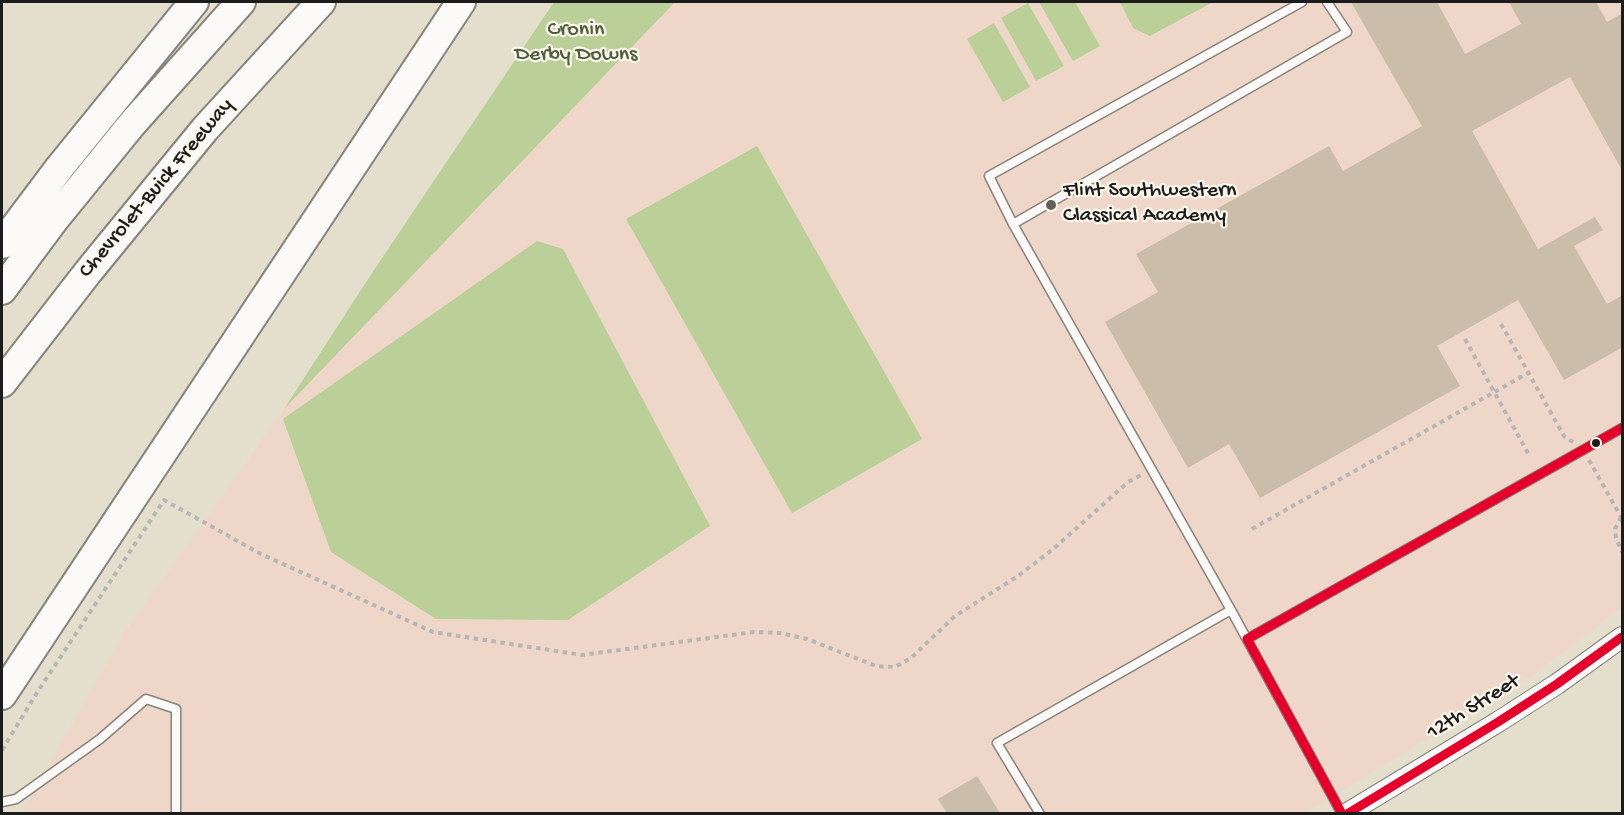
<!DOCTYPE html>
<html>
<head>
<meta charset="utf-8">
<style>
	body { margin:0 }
	#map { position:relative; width:1624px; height:815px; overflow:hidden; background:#e4decd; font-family:"Gochi Hand",sans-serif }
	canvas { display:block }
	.frame { position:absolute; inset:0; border:3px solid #1c1c1c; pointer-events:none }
</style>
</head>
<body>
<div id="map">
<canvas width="1624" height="815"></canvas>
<div class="frame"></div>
</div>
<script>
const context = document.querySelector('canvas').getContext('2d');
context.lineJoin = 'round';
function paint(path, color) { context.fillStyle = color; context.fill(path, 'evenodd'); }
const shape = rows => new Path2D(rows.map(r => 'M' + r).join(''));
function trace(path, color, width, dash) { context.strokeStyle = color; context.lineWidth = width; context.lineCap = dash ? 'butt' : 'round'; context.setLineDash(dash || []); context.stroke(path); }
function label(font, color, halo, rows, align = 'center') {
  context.font = font + ' "Gochi Hand",sans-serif'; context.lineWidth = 4.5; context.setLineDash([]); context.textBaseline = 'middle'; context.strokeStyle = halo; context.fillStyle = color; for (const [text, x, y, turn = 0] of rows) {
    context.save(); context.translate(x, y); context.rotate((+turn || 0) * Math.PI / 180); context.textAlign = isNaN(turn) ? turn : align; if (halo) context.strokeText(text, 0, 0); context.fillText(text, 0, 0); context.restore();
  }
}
const built = shape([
	[675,2,1622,2,1622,607,1536,673,1305,813,25,814,24,807,124,634,284,409]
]);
const green = shape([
	[554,2,675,2,284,409,372,273],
	[1039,2,1075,2,1100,46,1073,61],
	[1120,2,1213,2,1150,36,1133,28],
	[1028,3,1064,66,1036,81,1001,18],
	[994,23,1030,87,1003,102,967,39],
	[757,146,922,439,792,513,626,219],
	[537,241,563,249,710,526,568,620,436,619,331,552,283,419]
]);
const building = shape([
	[1351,2,1437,2,1465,54,1521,24,1509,2,1596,2,1607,22,1623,13,1623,172,1570,77,1472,131,1538,249,1595,217,1603,230,1574,246,1607,304,1623,295,1623,347,1564,380,1518,300,1437,346,1460,386,1260,498,1229,444,1188,468,1105,322,1158,292,1136,254,1329,146,1343,171,1422,126],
	[977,776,1000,813,947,813,938,799]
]);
const path = shape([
	[1501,324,1564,436,1573,442],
	[1465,339,1529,455],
	[1589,460,1621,517],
	[1621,517,1615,529,1616,538,1622,552],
	[1252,529,1528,373],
	[2,750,38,691,164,500,261,554,433,632,582,655,754,632,780,633,807,639,876,666,895,667,911,658,955,616,1018,576,1052,550,1128,482,1141,475]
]);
const service = shape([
	[1302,2,989,176,1013,224,1231,610,1342,814],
	[1013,224,1347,32,1327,2],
	[1247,639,1622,428],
	[2,802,16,799,100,739,146,699,176,709,176,814],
	[1040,814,997,743,1231,610]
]);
const tertiary = shape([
	[1346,814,1498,722,1557,684,1622,637]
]);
const motorway = shape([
	[2,244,60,167,194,2],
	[2,290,54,220,132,124,241,2],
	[2,383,88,272,205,129,321,2],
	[2,695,461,2]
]);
const bus1 = shape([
	[1342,814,1247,639,1622,428],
	[1347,814,1498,722,1557,684,1622,637]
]);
const markers = [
	[1051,205,6,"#62605a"],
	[1596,443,5,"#1c1c1c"]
];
const parkNames = [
	["Cronin",576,31],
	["Derby Downs",576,56]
];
const streetNames = [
	["Chevrolet-Buick Freeway",157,189,-50],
	["12th Street",1474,708,-32]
];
const poiNames = [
	["Flint Southwestern",1063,192],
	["Classical Academy",1063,217]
];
paint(built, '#eed7c8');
paint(green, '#bbcf98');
paint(building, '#cabda9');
trace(service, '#86837a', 11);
trace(tertiary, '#86837a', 22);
trace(motorway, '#86837a', 32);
trace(path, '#b8b7b4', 4, [4.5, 4.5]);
trace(service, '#fbfaf8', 8);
trace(tertiary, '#fbfaf8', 20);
trace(motorway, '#fbfaf8', 28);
trace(bus1, '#e4002b', 9);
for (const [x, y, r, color] of markers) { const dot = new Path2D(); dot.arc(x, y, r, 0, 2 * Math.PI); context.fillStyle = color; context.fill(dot); trace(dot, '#fbf7ec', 2); }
label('22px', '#4e5e3c', '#fbf7ec', parkNames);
label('22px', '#1c1c1c', '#fbf7ec', streetNames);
label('22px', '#1c1c1c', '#fbf7ec', poiNames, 'left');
</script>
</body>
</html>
